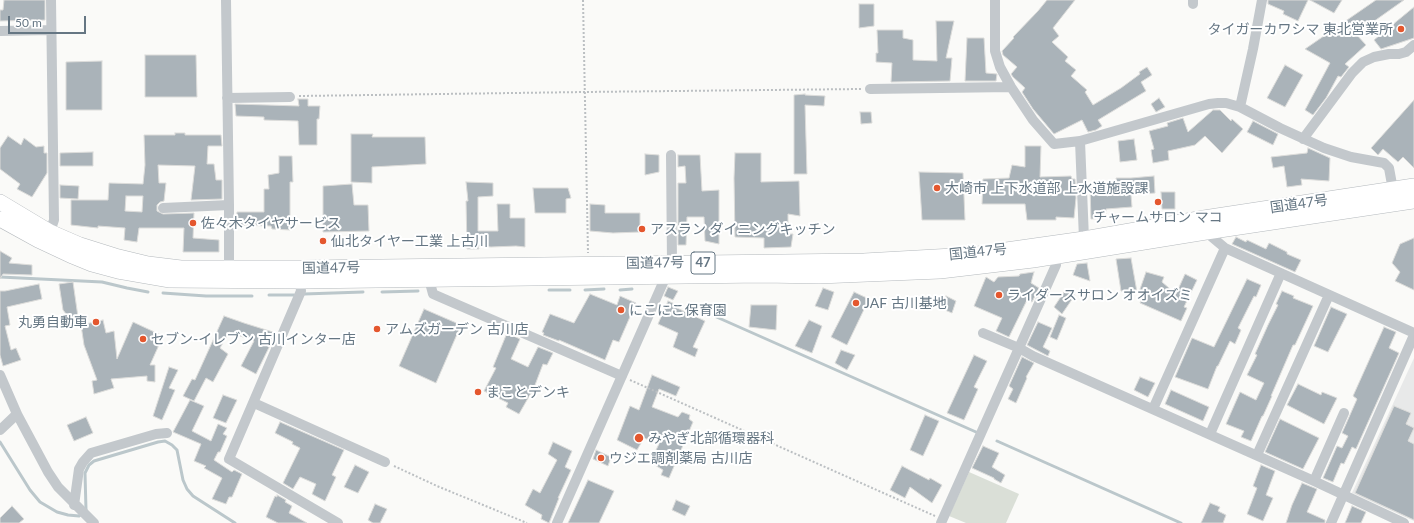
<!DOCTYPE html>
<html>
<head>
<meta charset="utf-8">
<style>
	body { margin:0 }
	#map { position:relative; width:1414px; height:523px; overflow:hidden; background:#fafaf8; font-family:Lato,sans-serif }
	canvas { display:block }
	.scale { position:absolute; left:8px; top:16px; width:78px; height:18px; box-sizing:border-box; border:2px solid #657683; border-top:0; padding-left:5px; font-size:12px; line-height:14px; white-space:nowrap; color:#657683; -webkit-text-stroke:3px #fff; paint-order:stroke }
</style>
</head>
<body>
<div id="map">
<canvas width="1414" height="523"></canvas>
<div class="scale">50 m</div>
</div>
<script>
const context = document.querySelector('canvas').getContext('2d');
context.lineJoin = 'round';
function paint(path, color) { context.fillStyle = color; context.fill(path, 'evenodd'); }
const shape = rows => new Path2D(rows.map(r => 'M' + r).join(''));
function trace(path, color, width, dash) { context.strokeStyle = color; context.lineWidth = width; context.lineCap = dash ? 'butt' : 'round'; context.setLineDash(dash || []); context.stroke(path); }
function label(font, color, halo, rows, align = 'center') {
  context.font = font + ' Lato,"Noto Sans JP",sans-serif'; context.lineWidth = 4; context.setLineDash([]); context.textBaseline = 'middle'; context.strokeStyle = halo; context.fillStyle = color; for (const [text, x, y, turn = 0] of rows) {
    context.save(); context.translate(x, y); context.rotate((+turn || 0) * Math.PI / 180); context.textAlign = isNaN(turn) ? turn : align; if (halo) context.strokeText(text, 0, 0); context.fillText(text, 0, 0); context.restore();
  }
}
const built = shape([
	[1414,358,1414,521,1352,493]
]);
const green = shape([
	[969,472,1019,494,1006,523,966,523,949,516]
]);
const stream = shape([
	[0,277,102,282,127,288,148,292],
	[549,290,570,290],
	[585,290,604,289],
	[620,290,632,289],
	[382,292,418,291],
	[163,293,206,296,252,296],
	[304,294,363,292],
	[269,295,294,295],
	[712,315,976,432],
	[997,441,1181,523],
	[0,442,30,490,40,502,57,512,68,515,79,516,86,510,85,473,89,465,94,461,158,442,165,441,172,445,177,450,183,480,187,489,193,496,235,523]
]);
const building = shape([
	[4,0,45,0,45,20,0,21,0,10,3,10,4,0],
	[1047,0,1075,0,1053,28,1059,36,1052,42,1068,57,1065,61,1076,70,1071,76,1087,90,1085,92,1093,105,1121,88,1140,74,1139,72,1147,67,1152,75,1141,82,1146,91,1098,120,1102,126,1096,130,1088,132,1082,120,1054,134,1033,109,1022,92,1025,88,1013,77,1011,74,1017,67,1003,55,1002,51,1014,38,1013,37,1038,11,1047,0],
	[1268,0,1308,0,1298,21,1283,14,1284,11,1268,4,1268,0],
	[1310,0,1342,0,1334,13,1310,0],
	[1376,0,1404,0,1356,34,1366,45,1345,64,1349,67,1341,77,1338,76,1326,98,1313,115,1305,110,1330,63,1305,49,1376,0],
	[859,4,874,4,874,26,859,28,859,4],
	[1414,7,1414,38,1381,49,1374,40,1414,7],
	[936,21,954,21,946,58,952,58,950,81,891,82,892,63,876,62,876,53,878,53,877,30,903,30,903,38,913,40,913,60,937,61,936,21],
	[967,38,984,38,986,73,997,74,996,81,965,81,967,38],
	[145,55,196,55,197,97,145,97,145,55],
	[102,61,102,110,66,110,66,62,102,61],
	[1285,65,1303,75,1285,107,1267,98,1285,65],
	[805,94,805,95,825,96,824,106,805,105,807,174,794,174,794,95,805,94],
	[1159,98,1165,107,1156,112,1151,104,1159,98],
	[298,99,308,99,308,106,320,106,319,119,317,119,317,145,299,145,298,121,264,120,264,117,236,116,235,104,299,106,298,99],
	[1414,100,1414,168,1403,157,1398,162,1383,149,1378,155,1371,148,1414,100],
	[1213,110,1220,110,1231,121,1232,119,1243,129,1222,153,1205,136,1195,145,1168,151,1169,160,1153,163,1151,150,1154,149,1149,131,1168,126,1167,123,1183,118,1188,132,1213,110],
	[860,112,871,112,872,123,861,124,860,112],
	[1253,121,1278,134,1273,145,1247,132,1253,121],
	[175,133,185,133,185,135,221,135,222,146,208,146,207,164,214,164,216,180,222,180,222,199,191,200,195,166,158,165,159,183,166,183,164,201,160,202,157,205,157,211,163,214,194,213,193,238,219,240,219,252,183,252,184,228,139,228,137,242,124,240,125,228,98,226,98,228,71,225,71,200,108,200,109,183,143,184,145,165,144,135,175,135,175,133],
	[126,196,143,196,142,212,125,211,126,196],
	[351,134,373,134,372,137,425,137,426,164,372,167,372,183,351,182,351,134],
	[8,136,21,145,24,138,36,147,44,146,44,153,47,153,47,173,32,197,17,189,20,184,0,169,0,148,8,136],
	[1134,139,1137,160,1120,162,1118,141,1134,139],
	[1025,146,1041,146,1040,177,1071,176,1072,179,1075,179,1076,198,1074,218,1056,217,1056,220,1027,220,1025,204,982,204,983,179,1009,178,1012,165,1025,167,1025,146],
	[1308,148,1330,158,1329,181,1301,179,1302,185,1287,187,1284,166,1273,168,1271,157,1307,153,1308,148],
	[93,152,93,166,60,166,60,153,93,152],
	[735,153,761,153,761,182,799,181,800,216,788,214,788,234,793,234,791,247,764,248,764,238,735,237,734,178,735,153],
	[645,154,659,155,659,172,645,175,645,154],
	[678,155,700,155,702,191,719,190,719,244,705,241,704,217,687,217,686,245,678,245,678,183,686,183,685,166,678,167,678,155],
	[279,156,292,156,293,182,290,182,290,230,272,229,271,226,236,225,237,212,264,212,264,189,269,189,268,175,279,173,279,156],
	[919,172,963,173,965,220,922,220,919,172],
	[1154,176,1155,193,1131,195,1132,207,1106,209,1106,218,1091,219,1090,188,1117,187,1116,178,1131,178,1154,176],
	[466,182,493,183,493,196,478,197,478,231,498,231,497,204,510,204,510,218,525,218,525,247,516,246,491,247,478,246,479,249,467,249,466,201,468,201,466,182],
	[352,184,354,205,368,205,369,231,323,232,323,186,352,184],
	[60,185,79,186,78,199,60,198,60,185],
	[533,188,568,188,571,198,566,199,566,213,535,213,533,188],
	[1161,192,1175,192,1175,209,1162,209,1161,192],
	[590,204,605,205,605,213,640,213,640,232,613,233,590,231,590,204],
	[1236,237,1246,242,1247,240,1266,249,1269,243,1287,252,1287,254,1301,260,1295,272,1232,244,1236,237],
	[1414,238,1414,290,1395,281,1400,272,1392,263,1400,244,1414,238],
	[0,251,12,258,9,263,32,265,32,275,3,274,0,279,0,251],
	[1131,258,1137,292,1121,291,1116,259,1131,258],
	[1087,263,1090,281,1073,275,1077,264,1087,263],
	[1034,272,1031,283,1039,288,1032,302,1027,300,1009,337,996,331,1002,318,974,306,986,277,994,282,998,277,1019,276,1020,274,1034,272],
	[1146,272,1164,277,1162,282,1176,294,1185,274,1197,280,1184,307,1187,308,1181,321,1140,303,1145,292,1139,292,1146,272],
	[1247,279,1261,285,1256,297,1254,296,1238,328,1241,330,1235,344,1230,341,1218,366,1217,366,1208,389,1175,377,1192,338,1214,347,1247,279],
	[73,282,78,317,70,319,63,310,59,284,73,282],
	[39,284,42,299,7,307,10,325,5,326,11,350,16,348,21,360,3,366,0,355,0,291,5,291,39,284],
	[668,287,678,291,673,300,664,296,668,287],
	[823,288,834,292,828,310,815,306,823,288],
	[1066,289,1075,295,1062,314,1054,307,1066,289],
	[1282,291,1294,296,1293,298,1313,306,1295,345,1293,345,1271,396,1272,396,1263,416,1262,416,1251,441,1241,437,1244,431,1226,424,1240,392,1256,400,1264,383,1247,375,1257,355,1255,354,1268,325,1278,305,1276,304,1282,291],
	[854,292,869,299,847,345,831,337,854,292],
	[590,294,617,305,620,296,636,303,619,342,613,340,605,360,559,340,559,341,543,335,544,333,542,332,550,314,574,323,590,294],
	[946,296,956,301,952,313,940,308,946,296],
	[668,301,677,305,677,308,705,321,693,347,698,349,695,357,673,347,678,333,658,324,668,301],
	[751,305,777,305,776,330,749,327,751,305],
	[1331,307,1347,314,1328,352,1314,346,1331,307],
	[424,309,461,325,436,383,399,366,424,309],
	[1059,315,1066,318,1057,340,1050,337,1059,315],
	[224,316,244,323,276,333,256,374,241,366,254,341,229,332,220,348,228,354,213,382,206,378,194,401,183,396,192,379,195,380,224,316],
	[103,320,106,333,114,331,117,359,133,322,163,336,150,365,155,365,155,382,147,381,147,376,111,379,114,388,94,394,92,381,97,380,84,345,81,325,103,320],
	[809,320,822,326,812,353,795,346,809,320],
	[1038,322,1052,328,1043,347,1050,351,1048,356,1027,345,1038,322],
	[1384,327,1396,332,1389,348,1399,353,1356,449,1352,447,1344,464,1341,463,1333,482,1323,478,1337,446,1342,448,1348,436,1342,433,1357,399,1353,396,1384,327],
	[507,333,520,339,511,359,528,367,538,347,553,353,547,365,543,364,532,393,531,393,519,414,506,407,508,403,484,391,496,368,493,367,507,333],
	[841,350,855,355,847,370,835,363,841,350],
	[974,355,987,361,974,387,978,389,964,420,947,413,974,355],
	[1022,357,1034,363,1026,377,1027,378,1016,403,1008,399,1013,389,1009,386,1022,357],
	[169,367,178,370,169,388,175,390,162,420,153,416,169,367],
	[652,375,680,387,676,396,659,389,652,407,678,417,682,412,690,415,689,419,693,422,669,478,661,475,663,470,650,462,659,444,644,438,637,450,617,440,630,406,639,410,652,375],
	[1140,377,1155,383,1148,397,1134,390,1140,377],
	[1298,384,1321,395,1322,392,1337,398,1324,424,1287,405,1298,384],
	[1171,390,1209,407,1203,421,1165,404,1171,390],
	[223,395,237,400,226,423,213,418,223,395],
	[190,400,204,406,192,431,211,441,218,424,227,428,223,434,227,436,220,452,218,452,214,460,232,472,234,470,242,474,232,497,229,497,226,504,212,499,222,478,204,468,206,466,194,461,201,444,173,432,190,400],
	[1394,406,1411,413,1406,424,1414,428,1408,441,1414,444,1414,520,1355,493,1394,406],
	[925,415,939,421,923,456,910,450,925,415],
	[86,417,93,433,74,441,67,425,86,417],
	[1280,419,1319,438,1303,469,1265,452,1280,419],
	[280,422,344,450,332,475,336,477,325,501,312,494,316,484,300,477,293,489,283,483,300,448,292,444,293,442,275,433,280,422],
	[553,442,572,451,565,467,571,470,558,498,559,498,549,523,541,519,542,515,525,505,533,489,540,493,557,460,548,454,553,442],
	[983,446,999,453,992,467,1005,475,1001,483,994,479,994,478,972,468,983,446],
	[596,450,611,457,608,466,593,459,596,450],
	[355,465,369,472,358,493,344,487,355,465],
	[1261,465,1275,471,1266,495,1273,498,1263,521,1247,514,1257,488,1253,486,1261,465],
	[902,466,929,480,930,478,942,485,932,503,910,487,905,498,890,490,902,466],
	[588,480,614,491,599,523,568,523,588,480],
	[1302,483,1317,489,1307,512,1325,520,1325,523,1286,523,1292,505,1302,483],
	[277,495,286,500,285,502,292,506,289,513,307,523,278,523,266,517,275,496,277,497,277,495],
	[676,500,690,506,685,516,672,510,676,500],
	[1210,503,1220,507,1218,511,1226,515,1223,523,1201,523,1210,503],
	[375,504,387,509,380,523,373,523,368,520,375,504],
	[12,506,24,519,19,523,0,523,0,518,12,506],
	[1352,506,1366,512,1361,523,1345,523,1352,506]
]);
const path = shape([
	[583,0,588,253],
	[299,96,584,92,861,89],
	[630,380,935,516],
	[394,466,437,486,527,523]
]);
const minor = shape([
	[226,0,229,205,229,269],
	[995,0,995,51,1000,67,1011,87,1033,120,1054,144,1080,141,1209,104,1218,103,1226,103,1240,107,1280,128,1324,148,1351,157,1384,163,1389,168,1393,190],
	[1193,0,1193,4],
	[0,31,51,30],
	[870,89,1011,87],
	[227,98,290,97],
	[1240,107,1253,49,1262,0],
	[1303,139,1352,73,1363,62,1374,57,1389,54,1399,54,1406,52,1414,45],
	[1080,141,1084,239],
	[671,155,672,263],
	[163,208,229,205],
	[50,232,54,220,51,0],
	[1206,232,1225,248,1414,333],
	[429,279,433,294,622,376],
	[300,281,301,291,229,459,338,523],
	[983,333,1019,348,1033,356,1314,481,1404,523],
	[0,375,17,414,48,472,58,487,94,523],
	[254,403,385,462],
	[1153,409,1225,248],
	[0,430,17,414],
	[1210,434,1281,273],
	[1257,455,1329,295],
	[1314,481,1344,413],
	[74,505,79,469,83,462,91,453,156,434,167,433],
	[557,523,666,276],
	[941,523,1056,265,1053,257],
	[1331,523,1414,335]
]);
const highway = shape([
	[0,202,50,232,80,245,115,256,148,264,181,268,302,268,864,261,971,255,1084,239,1204,218,1414,186],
	[0,219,38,240,70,255,92,264,118,271,170,280,300,281,763,275,819,276,940,271,1033,260,1206,232,1414,201]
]);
const markers = [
	[1401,29,4,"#e4572e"],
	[937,188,4,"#e4572e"],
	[1158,202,4,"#e4572e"],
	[193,223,4,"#e4572e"],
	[642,229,4,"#e4572e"],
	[323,241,4,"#e4572e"],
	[999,295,4,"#e4572e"],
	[856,303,4,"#e4572e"],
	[621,310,4,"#e4572e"],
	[96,322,4,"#e4572e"],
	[377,329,4,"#e4572e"],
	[143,339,4,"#e4572e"],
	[478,392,4,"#e4572e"],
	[639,438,5,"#e4572e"],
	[601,458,4,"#e4572e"]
];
const shields = [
	[703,263,24]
];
const shieldNames = [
	["47",703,263]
];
const poiNames = [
	["タイガーカワシマ 東北営業所",1393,29,"right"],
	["大崎市 上下水道部 上水道施設課",945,188],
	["チャームサロン マコ",1158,217,"center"],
	["佐々木タイヤサービス",201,223],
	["アスラン ダイニングキッチン",650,229],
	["仙北タイヤー工業 上古川",331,241],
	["ライダースサロン オオイズミ",1007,295],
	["JAF 古川基地",864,303],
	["にこにこ保育園",629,310],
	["丸勇自動車",88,322,"right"],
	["アムズガーデン 古川店",385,329],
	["セブン-イレブン 古川インター店",151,339],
	["まことデンキ",486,392],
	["みやぎ北部循環器科",648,438],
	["ウジエ調剤薬局 古川店",609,458]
];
const streetNames = [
	["国道47号",1299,204,-8],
	["国道47号",978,252,-6],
	["国道47号",655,263,-1],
	["国道47号",331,268,-1]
];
paint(built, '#e8e9e9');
paint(green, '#dadfd7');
trace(stream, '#bbc7cb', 3);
paint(building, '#aab3b9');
trace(building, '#dcdcda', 1);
trace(highway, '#b4b9bd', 16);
trace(path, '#bbbfc2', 2, [2, 2]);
trace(minor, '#c3c8cc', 10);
trace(highway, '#fff', 15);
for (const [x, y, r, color] of markers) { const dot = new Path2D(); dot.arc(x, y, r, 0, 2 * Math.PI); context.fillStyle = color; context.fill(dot); trace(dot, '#fff', 1.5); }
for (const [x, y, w] of shields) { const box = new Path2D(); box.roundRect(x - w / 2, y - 11, w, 22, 3); context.fillStyle = '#fff'; context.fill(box); trace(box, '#657683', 1); }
label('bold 13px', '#657683', null, shieldNames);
label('14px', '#657683', '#fff', poiNames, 'left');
label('14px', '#657683', '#fff', streetNames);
</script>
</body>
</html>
